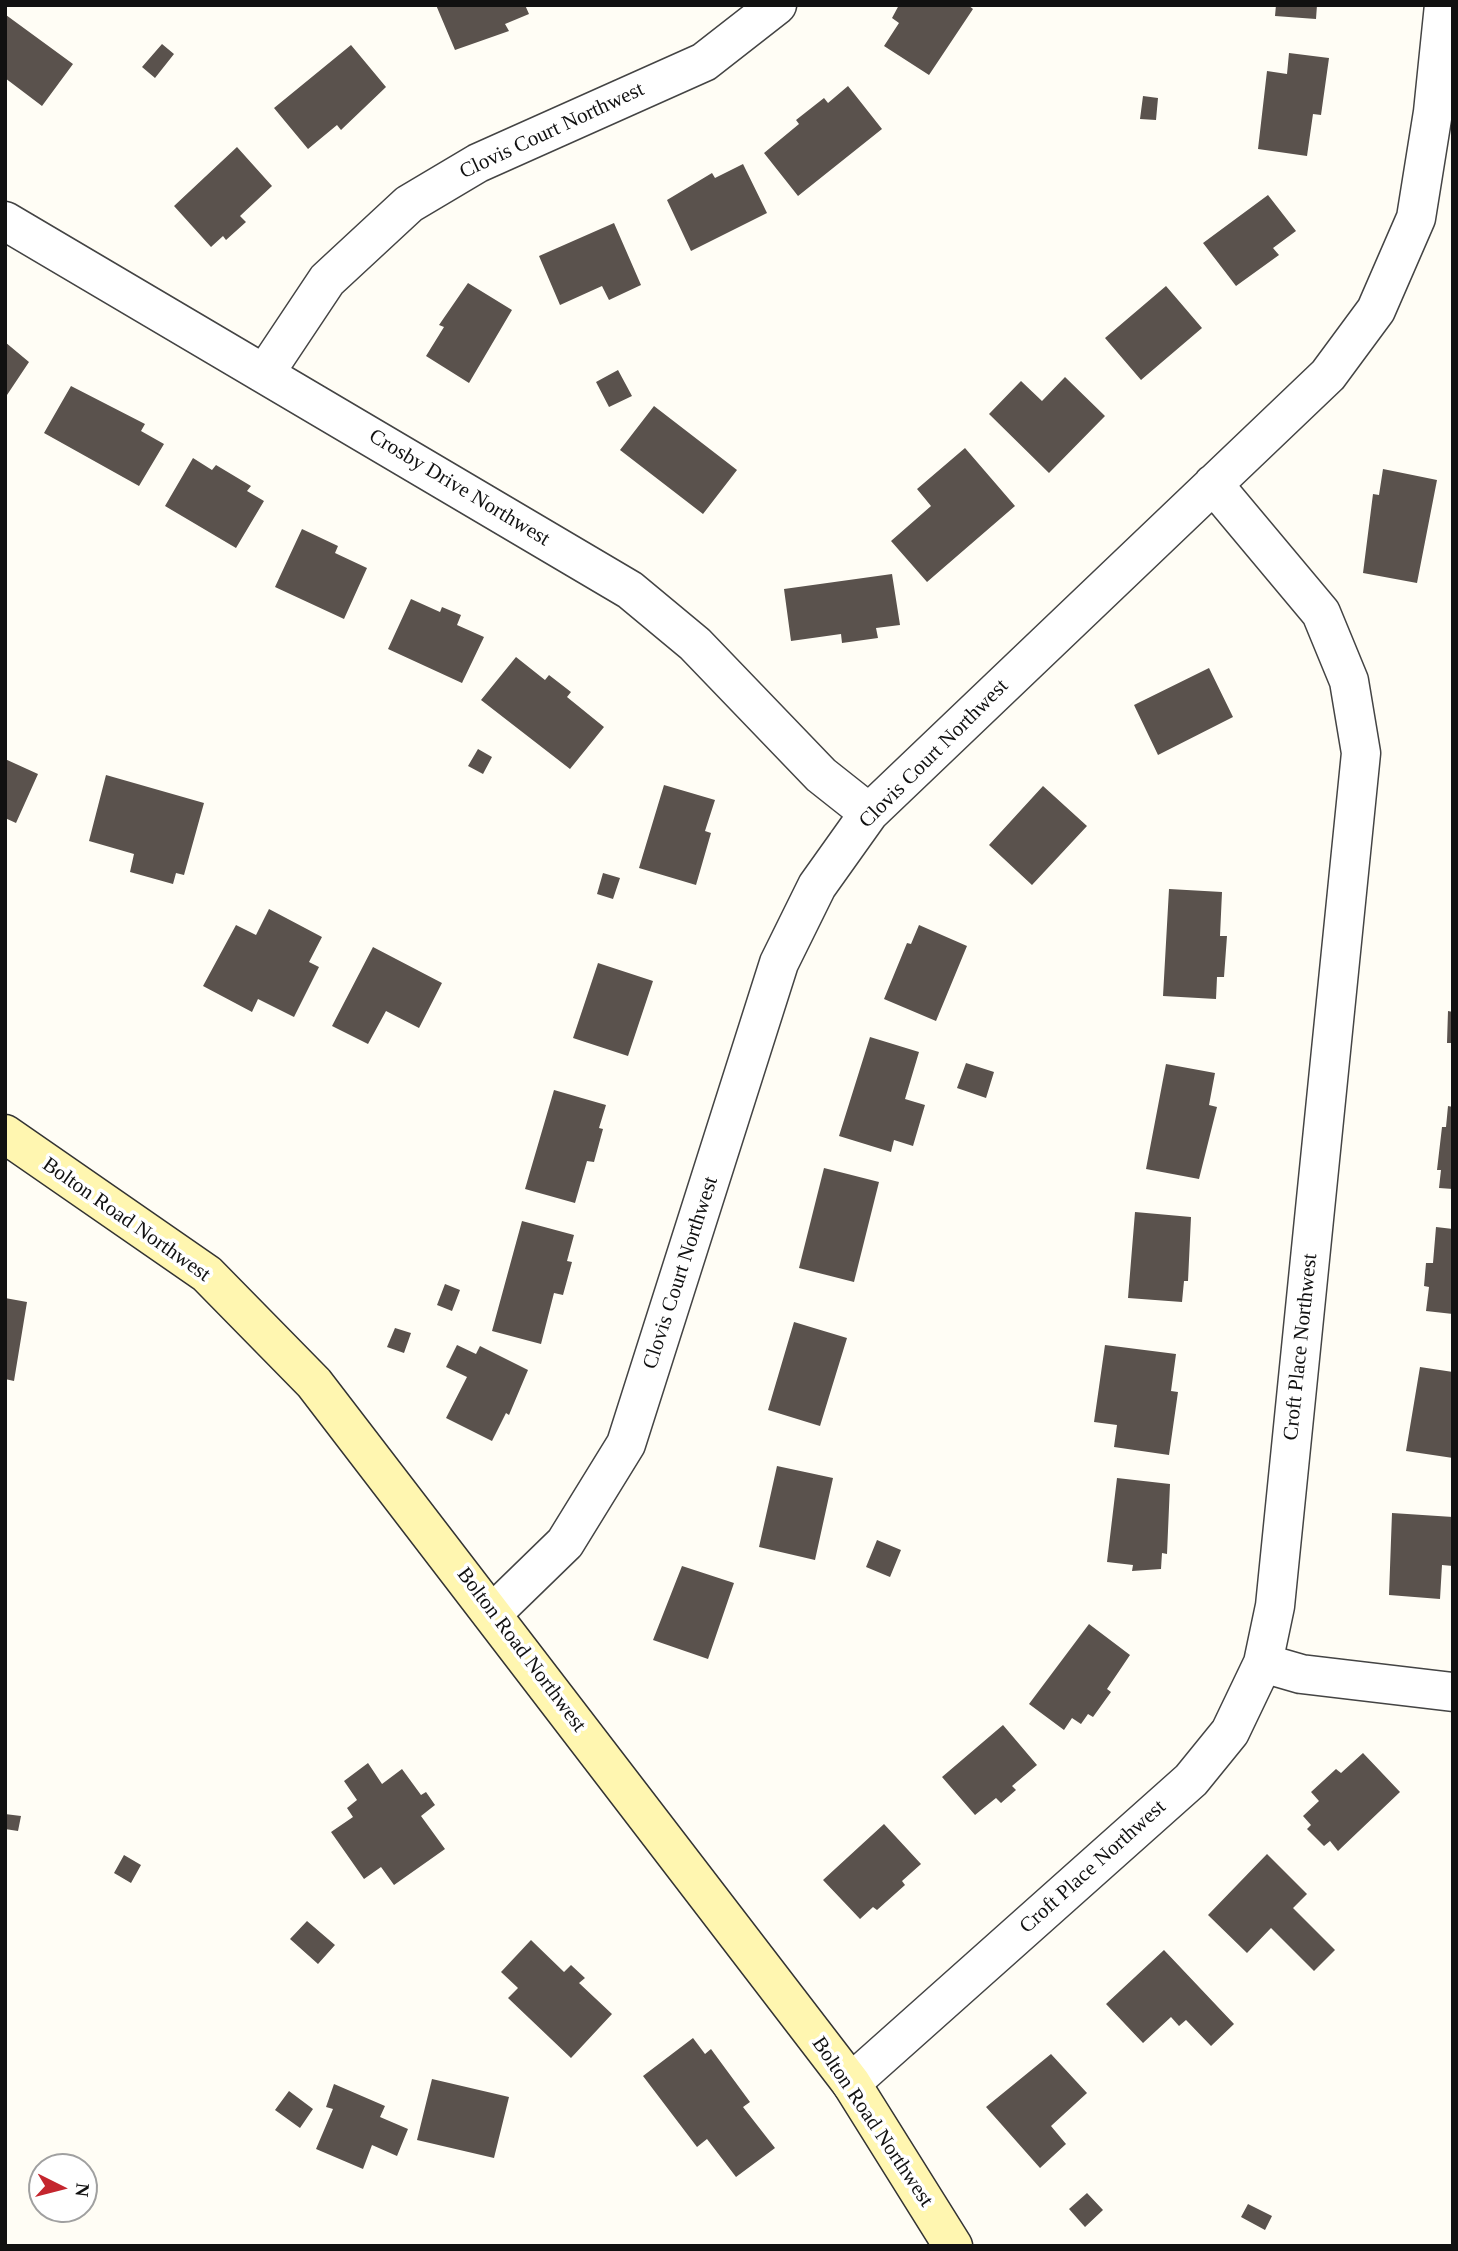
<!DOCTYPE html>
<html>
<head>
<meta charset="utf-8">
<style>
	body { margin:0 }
	#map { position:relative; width:1458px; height:2251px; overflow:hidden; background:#fffdf5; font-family:Georgia,serif }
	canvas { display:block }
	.frame { position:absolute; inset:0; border:7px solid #111; pointer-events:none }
	.north { position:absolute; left:28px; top:2153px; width:70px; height:70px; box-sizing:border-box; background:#fff; border:2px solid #a0a0a0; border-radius:50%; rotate:96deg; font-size:19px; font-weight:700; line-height:28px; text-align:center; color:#111 }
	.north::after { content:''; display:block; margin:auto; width:24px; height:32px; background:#c4262e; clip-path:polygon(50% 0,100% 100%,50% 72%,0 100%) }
</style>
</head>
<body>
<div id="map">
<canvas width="1458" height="2251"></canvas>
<div class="frame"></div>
<div class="north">N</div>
</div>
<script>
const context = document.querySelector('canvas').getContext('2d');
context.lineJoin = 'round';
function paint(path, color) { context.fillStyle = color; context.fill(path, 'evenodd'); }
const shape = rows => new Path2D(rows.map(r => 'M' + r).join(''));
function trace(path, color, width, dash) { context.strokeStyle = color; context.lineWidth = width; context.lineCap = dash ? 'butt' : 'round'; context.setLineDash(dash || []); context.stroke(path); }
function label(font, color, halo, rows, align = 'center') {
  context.font = font + ' Georgia,serif'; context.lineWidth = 7; context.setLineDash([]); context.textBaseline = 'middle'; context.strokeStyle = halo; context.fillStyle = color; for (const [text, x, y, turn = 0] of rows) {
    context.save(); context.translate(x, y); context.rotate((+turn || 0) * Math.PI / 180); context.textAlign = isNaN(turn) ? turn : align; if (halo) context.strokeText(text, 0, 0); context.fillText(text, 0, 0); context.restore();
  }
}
const building = shape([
	[436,5,525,5,529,14,505,24,509,31,455,50],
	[899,5,968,5,973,9,929,75,884,46,899,23,892,18],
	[1276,5,1317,5,1316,19,1275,16],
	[6,15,73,64,42,106,5,78],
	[162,44,174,54,155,78,142,67],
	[351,45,386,87,341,130,337,125,308,149,274,108],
	[1289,53,1329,58,1321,115,1313,114,1307,156,1258,149,1267,71,1287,74],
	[848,86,882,129,798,196,764,153,799,124,796,120,824,98,828,103],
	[1143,96,1158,98,1156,120,1140,119],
	[237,147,272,186,240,216,246,222,226,240,223,236,211,247,174,206],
	[743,164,767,213,691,251,667,200,712,173,715,178],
	[1268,195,1296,231,1273,248,1279,255,1236,286,1203,243],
	[614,223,641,285,609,300,602,286,560,305,539,256],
	[468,283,512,310,469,383,426,356,444,327,439,325],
	[1166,286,1202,328,1141,380,1105,338],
	[5,342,29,362,5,398],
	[618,370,632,396,609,407,596,382],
	[1065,377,1105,416,1049,473,989,414,1021,381,1042,401],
	[71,386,145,424,141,431,164,444,139,486,44,433],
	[654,406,737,470,703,514,620,450],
	[965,448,1015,506,927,582,891,541,931,506,917,489],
	[193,458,212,470,216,465,251,486,247,491,264,501,236,548,165,506],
	[1383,469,1437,480,1417,583,1363,573,1373,494,1379,495],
	[302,529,338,546,335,553,367,568,344,619,275,587],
	[892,574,900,625,876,628,878,638,842,643,841,634,791,641,784,589],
	[411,599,440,612,442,607,461,615,457,625,484,637,462,683,388,649],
	[516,657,545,680,549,675,571,692,567,697,604,727,570,769,481,700],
	[1209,668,1233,717,1158,755,1134,705],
	[478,749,492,757,483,774,468,766],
	[5,759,38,774,16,823,5,818],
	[106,775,204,803,184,875,176,873,173,884,130,872,134,854,89,841],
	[664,785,715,800,705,831,711,833,696,885,639,868],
	[1043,786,1087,826,1032,885,989,845],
	[603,873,620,878,613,899,597,894],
	[1169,889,1222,892,1220,936,1227,936,1224,977,1217,977,1216,999,1163,996],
	[269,909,322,937,309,962,319,967,294,1017,258,999,252,1012,203,986,236,925,256,935],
	[919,925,967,946,936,1021,884,999,907,943,911,944],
	[373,947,442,983,419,1028,386,1011,368,1044,332,1026],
	[598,963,653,981,628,1056,573,1038],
	[1448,1011,1453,1012,1453,1043,1447,1043],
	[870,1037,919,1052,905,1099,925,1105,913,1146,894,1140,891,1152,839,1136],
	[966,1063,994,1072,986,1098,957,1088],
	[1166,1064,1215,1073,1209,1105,1217,1107,1199,1179,1146,1169],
	[554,1090,606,1105,599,1128,603,1129,594,1162,587,1161,575,1203,525,1189],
	[1448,1106,1453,1107,1453,1189,1439,1188,1441,1170,1437,1170,1442,1127,1446,1127],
	[824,1168,879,1182,854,1282,799,1268],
	[1135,1212,1191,1217,1188,1281,1184,1281,1182,1302,1128,1298],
	[522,1221,574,1235,567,1261,572,1262,563,1295,554,1293,541,1344,492,1331],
	[1436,1227,1453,1229,1453,1314,1426,1311,1429,1287,1424,1286,1426,1263,1433,1263],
	[445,1284,460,1290,452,1311,437,1305],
	[5,1298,27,1302,14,1381,5,1379],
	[794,1322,847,1338,820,1426,768,1410],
	[395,1328,411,1333,404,1353,387,1347],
	[457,1345,476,1354,480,1346,528,1370,509,1415,506,1413,492,1441,446,1418,467,1377,446,1367],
	[1105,1345,1176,1354,1171,1391,1178,1392,1169,1455,1114,1447,1117,1425,1094,1422],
	[1420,1367,1453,1372,1453,1458,1406,1451],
	[777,1466,833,1478,815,1560,759,1547],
	[1117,1478,1170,1484,1167,1554,1162,1553,1161,1569,1132,1571,1133,1565,1107,1562],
	[1392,1513,1453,1517,1453,1566,1442,1565,1440,1599,1389,1595],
	[877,1540,901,1550,890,1577,866,1567],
	[682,1566,734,1583,708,1659,653,1640],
	[1089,1624,1130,1655,1107,1689,1111,1692,1093,1717,1088,1714,1081,1724,1072,1718,1064,1730,1029,1704],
	[1003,1725,1037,1765,1012,1786,1016,1790,1001,1803,996,1798,975,1815,942,1777],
	[1363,1753,1400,1792,1338,1851,1330,1841,1324,1846,1307,1829,1311,1825,1303,1816,1319,1801,1311,1792,1336,1769,1341,1773],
	[368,1763,382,1784,402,1769,421,1795,426,1792,435,1805,421,1816,445,1849,394,1885,381,1867,364,1879,331,1832,353,1817,347,1808,357,1800,344,1781],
	[5,1814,21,1816,18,1831,5,1829],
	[884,1824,921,1864,902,1881,905,1885,877,1910,873,1907,860,1919,823,1880],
	[1267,1854,1307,1894,1293,1908,1335,1950,1314,1971,1271,1928,1247,1953,1208,1915],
	[124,1855,141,1865,131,1883,114,1873],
	[307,1921,335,1945,318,1964,290,1939],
	[531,1940,564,1972,571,1965,585,1978,579,1983,612,2014,571,2058,508,1998,518,1988,501,1972],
	[1164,1950,1234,2024,1211,2046,1186,2020,1179,2026,1171,2017,1143,2043,1106,2004],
	[693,2038,705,2054,711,2049,750,2102,743,2107,775,2148,736,2177,707,2139,697,2147,643,2076],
	[1051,2054,1087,2093,1051,2126,1066,2144,1040,2168,986,2107],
	[432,2079,509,2097,494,2158,417,2140],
	[334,2084,385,2106,380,2117,408,2129,397,2156,372,2145,363,2169,316,2149,333,2109,326,2107],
	[289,2091,313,2109,300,2128,275,2110],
	[1087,2193,1103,2210,1085,2227,1069,2209],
	[1248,2204,1272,2216,1265,2230,1241,2217]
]);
const street = shape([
	[5,221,630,590,695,644,821,775,869,813],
	[265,373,327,280,409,204,478,163,704,62,777,5],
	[493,1613,565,1543,626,1444,779,963,817,886,869,813,1328,375,1376,310,1416,218,1433,112,1444,5],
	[1263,1663,1301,1674,1453,1692],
	[851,2083,1191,1780,1230,1732,1263,1663,1275,1606,1361,753,1349,681,1321,613,1213,484]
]);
const secondary = shape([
	[5,1134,207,1274,314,1383,851,2083,953,2246]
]);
const streetNames = [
	["Clovis Court Northwest",552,131,-25],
	["Crosby Drive Northwest",459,488,31],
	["Clovis Court Northwest",934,754,-45],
	["Bolton Road Northwest",126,1220,35],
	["Clovis Court Northwest",681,1273,-72],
	["Croft Place Northwest",1301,1347,-84],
	["Bolton Road Northwest",521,1650,53],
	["Croft Place Northwest",1093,1867,-42],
	["Bolton Road Northwest",872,2122,56]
];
paint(building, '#5a524d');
trace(street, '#444', 41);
trace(secondary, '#333', 41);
trace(street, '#fff', 38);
trace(secondary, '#fff6b0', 38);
label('21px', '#111', '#fff', streetNames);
</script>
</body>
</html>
